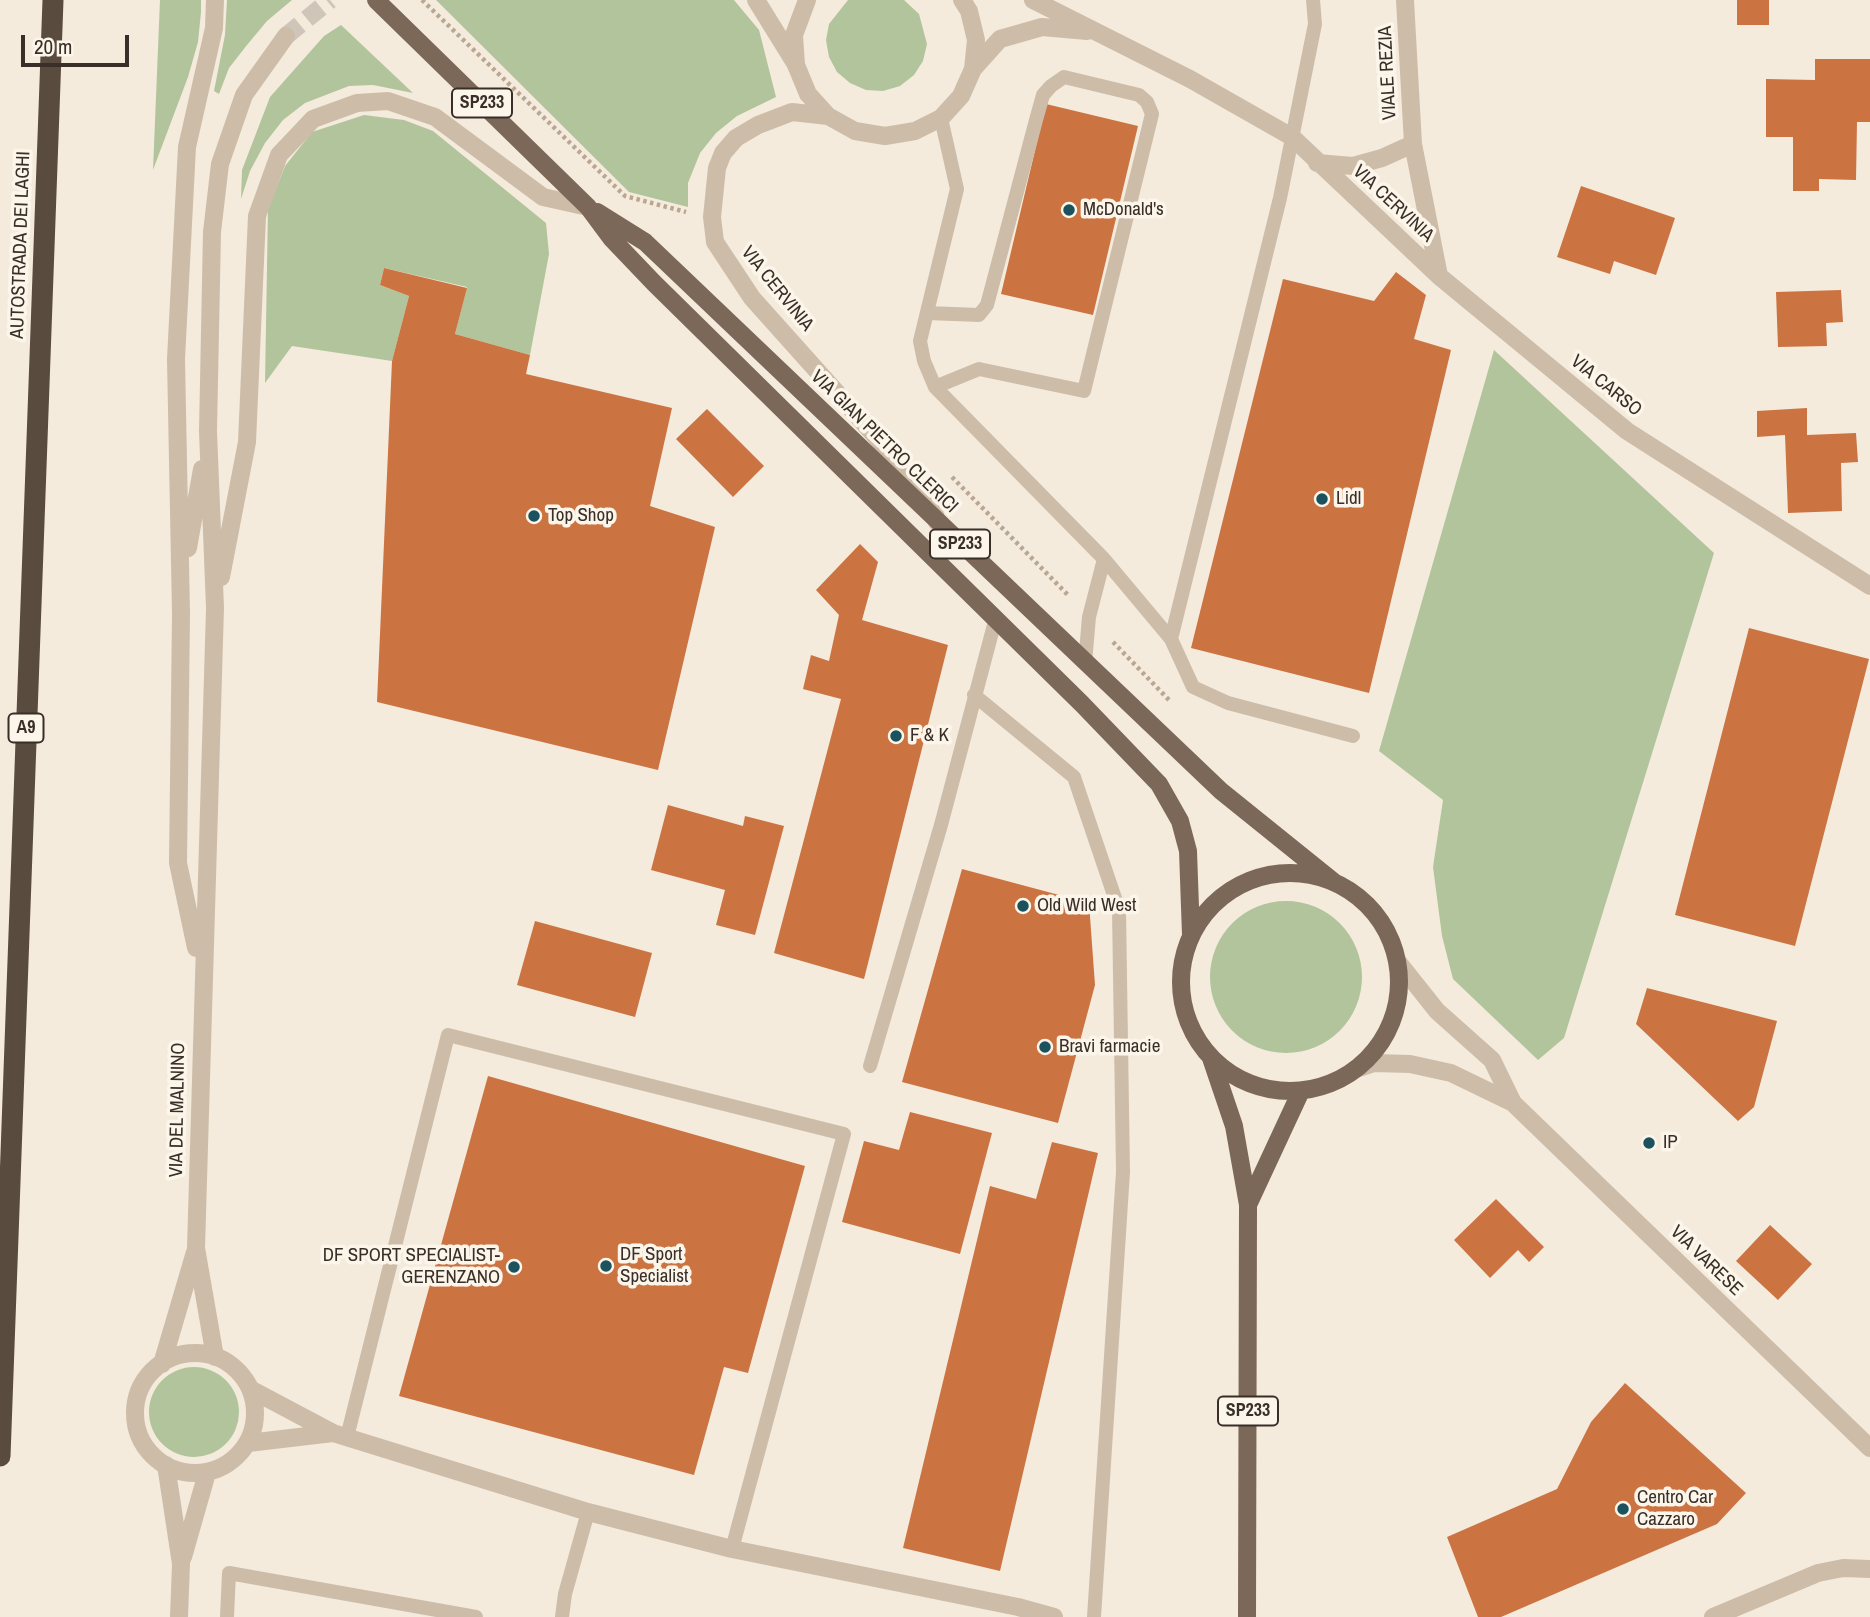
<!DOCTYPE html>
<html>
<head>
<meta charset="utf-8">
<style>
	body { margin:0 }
	#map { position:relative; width:1870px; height:1617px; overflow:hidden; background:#f4ebdd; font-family:"Archivo Narrow",sans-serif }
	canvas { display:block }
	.scale { position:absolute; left:21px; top:35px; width:108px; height:32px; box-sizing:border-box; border:4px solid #392f28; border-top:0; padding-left:9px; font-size:21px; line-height:24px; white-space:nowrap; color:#392f28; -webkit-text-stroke:5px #fbf5ea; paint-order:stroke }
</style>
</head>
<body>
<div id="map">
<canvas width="1870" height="1617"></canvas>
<div class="scale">20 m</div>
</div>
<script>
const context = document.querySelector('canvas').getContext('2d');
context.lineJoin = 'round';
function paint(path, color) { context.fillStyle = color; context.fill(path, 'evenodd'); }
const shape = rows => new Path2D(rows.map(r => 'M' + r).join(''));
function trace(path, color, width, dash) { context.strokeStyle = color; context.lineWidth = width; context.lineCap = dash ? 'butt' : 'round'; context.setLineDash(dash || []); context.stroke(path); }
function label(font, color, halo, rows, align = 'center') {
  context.font = font + ' "Archivo Narrow",sans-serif'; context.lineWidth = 7; context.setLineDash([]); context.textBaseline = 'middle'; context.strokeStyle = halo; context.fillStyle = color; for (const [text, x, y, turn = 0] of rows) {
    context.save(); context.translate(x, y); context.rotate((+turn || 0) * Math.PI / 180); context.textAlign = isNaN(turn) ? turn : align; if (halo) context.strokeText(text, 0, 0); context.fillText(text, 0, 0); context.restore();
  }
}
const green = shape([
	[160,0,201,0,201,12,198,42,188,77,153,170],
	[227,0,292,0,267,21,247,45,229,68,219,94,214,91,225,35],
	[436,0,734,0,759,30,776,97,737,116,716,133,700,153,688,183,688,207,629,192],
	[848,0,904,0,919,14,927,44,923,61,914,75,900,86,883,91,866,90,850,83,837,72,829,57,826,40,829,24],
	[341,25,413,93,373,85,349,86,305,103,283,120,265,143,250,171,241,199,242,170,270,97,324,36],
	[364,115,404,120,433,131,546,223,549,254,530,355,455,334,467,287,384,268,380,285,409,296,392,361,292,346,265,383,268,209,285,166,312,132],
	[1494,350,1714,553,1564,1038,1538,1060,1453,979,1442,936,1433,867,1443,800,1379,751],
	'1210 977a76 76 0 1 1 152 0a76 76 0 1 1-152 0Z',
	'149 1412a45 45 0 1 1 90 0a45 45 0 1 1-90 0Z'
]);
const building = shape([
	[1737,0,1769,0,1769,25,1737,25],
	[1815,59,1870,59,1870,122,1857,122,1856,180,1819,179,1819,191,1793,191,1793,137,1766,137,1766,79,1815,80],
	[1046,104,1138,126,1093,315,1001,294],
	[1581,186,1675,218,1656,275,1614,261,1610,274,1557,257],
	[384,268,467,288,455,334,530,355,526,374,672,408,650,506,715,527,658,770,377,702,392,361,409,296,380,285],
	[1396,272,1426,295,1414,339,1451,350,1369,693,1191,648,1283,279,1374,301],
	[1841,290,1843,322,1826,323,1827,346,1778,347,1776,292],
	[1807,408,1807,435,1856,433,1858,462,1841,463,1842,511,1788,513,1785,435,1757,437,1757,411],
	[707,409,764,466,733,497,676,439],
	[860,544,878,562,862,620,948,645,864,979,774,953,841,699,803,689,811,655,829,661,839,615,816,590],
	[1749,628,1869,659,1795,946,1675,915],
	[668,805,743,826,745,816,784,826,755,935,716,925,725,890,651,870],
	[962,869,1089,903,1095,985,1058,1123,902,1082],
	[535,921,652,953,635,1017,517,985],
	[1647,988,1777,1021,1754,1107,1738,1121,1636,1024],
	[488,1076,805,1166,748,1373,724,1367,694,1475,399,1396],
	[910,1112,992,1133,960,1254,842,1222,864,1141,899,1150],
	[1052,1142,1098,1153,1000,1571,903,1548,990,1186,1036,1199],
	[1496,1199,1544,1247,1529,1262,1518,1250,1490,1278,1454,1240],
	[1770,1225,1812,1264,1778,1300,1736,1261],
	[1625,1383,1746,1493,1717,1524,1501,1617,1478,1617,1447,1537,1557,1489,1591,1422]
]);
const minorTunnel = shape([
	[286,36,330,0]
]);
const path = shape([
	[422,0,625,196,686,212],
	[952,477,1068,595],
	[1113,642,1170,701]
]);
const service = shape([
	[941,118,957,189,920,341,924,361,935,387,1104,559,1171,639,1193,687,1228,703,1353,736],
	[927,313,979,315,987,305,1036,120,1043,95,1051,86,1064,77,1139,95,1147,102,1152,114,1084,391,979,369,935,387],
	[1171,639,1280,198,1315,24,1313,0],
	[1085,663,1089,617,1104,559],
	[974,695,1074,777,1119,910,1123,1172,1094,1617],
	[870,1066,941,825,995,621],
	[347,1437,448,1035,844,1134,732,1549],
	[227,1617,229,1573,476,1617],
	[562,1617,565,1594,588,1512]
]);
const minor = shape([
	[756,0,795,63],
	[807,0,794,35,796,65,808,94,828,116,855,131,885,136,915,131,941,118,961,96,973,69,976,40,969,11,962,0],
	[1033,0,1190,79,1292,137,1439,276,1627,431,1870,586],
	[1405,0,1413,144,1439,276],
	[973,69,1000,39,1042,27,1087,31],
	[828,116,792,112,758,125,736,138,723,153,717,168,712,217,715,242,752,298,930,497,937,522],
	[1317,163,1353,166,1382,158,1413,144],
	[188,548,202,469],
	[221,577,247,442,257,216,279,155,313,119,357,103,388,101,435,117,543,197,588,207],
	[196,948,178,863,181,614,176,359,187,147,214,28,215,0],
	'135 1413a60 60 0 1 1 120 0a60 60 0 1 1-120 0Z',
	[215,1357,196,1248,215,608,208,431,212,232,220,164,244,95,286,36],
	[162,1364,195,1252],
	[250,1389,333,1433,588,1512,732,1549,1018,1607,1054,1617],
	[248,1443,333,1433],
	[166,1465,181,1564,179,1617],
	[183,1557,207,1473],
	[1713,1617,1818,1573,1843,1568,1870,1569]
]);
const tertiary = shape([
	[1398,962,1437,1011,1492,1060,1513,1103],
	[1356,1069,1374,1063,1410,1064,1451,1073,1513,1103,1870,1448]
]);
const primary = shape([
	[376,0,588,207,611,238,654,283,1082,704,1159,784,1180,821,1188,851,1191,935],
	[597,212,645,242,1221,791,1334,882],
	'1181 982a109 109 0 1 1 218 0a109 109 0 1 1-218 0Z',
	[1211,1058,1234,1126,1248,1205,1247,1617],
	[1248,1205,1301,1091]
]);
const motorway = shape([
	[0,1456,53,0]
]);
const markers = [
	[1069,210,7,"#1b525d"],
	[1322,499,7,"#1b525d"],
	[534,516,7,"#1b525d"],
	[896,736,7,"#1b525d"],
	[1023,906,7,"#1b525d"],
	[1045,1047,7,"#1b525d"],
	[1649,1143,7,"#1b525d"],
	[606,1266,7,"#1b525d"],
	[514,1267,7,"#1b525d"],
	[1623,1509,7,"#1b525d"]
];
const shields = [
	[482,103,60],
	[960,544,60],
	[26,728,35],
	[1248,1411,60]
];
const shieldNames = [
	["SP233",482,103],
	["SP233",960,544],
	["A9",26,728],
	["SP233",1248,1411]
];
const streetNames = [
	["VIALE REZIA",1388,73,-93],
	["VIA CERVINIA",1393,204,43],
	["AUTOSTRADA DEI LAGHI",21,245,-88],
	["VIA CERVINIA",777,289,51],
	["VIA CARSO",1606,386,39],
	["VIA GIAN PIETRO CLERICI",884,442,44],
	["VIA DEL MALNINO",178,1110,-89],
	["VIA VARESE",1706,1261,44]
];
const poiNames = [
	["McDonald's",1083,210],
	["Lidl",1336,499],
	["Top Shop",548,516],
	["F & K",910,736],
	["Old Wild West",1037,906],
	["Bravi farmacie",1059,1047],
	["IP",1663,1143],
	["DF Sport",620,1255],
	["Specialist",620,1277],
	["DF SPORT SPECIALIST-",500,1256,"right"],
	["GERENZANO",500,1278,"right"],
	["Centro Car",1637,1498],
	["Cazzaro",1637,1520]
];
paint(green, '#b2c49c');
paint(building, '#cc7342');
trace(minorTunnel, '#cfc5b9', 18, [18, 9]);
trace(path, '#b9a792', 4.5, [3.5, 3.5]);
trace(service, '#cdbda8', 14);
trace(minor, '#cdbda8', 18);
trace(tertiary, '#cdbda8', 18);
trace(primary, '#7c6859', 18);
trace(motorway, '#5a4b3f', 21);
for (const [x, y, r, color] of markers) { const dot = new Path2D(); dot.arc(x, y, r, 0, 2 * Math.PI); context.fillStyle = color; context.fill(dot); trace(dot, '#fbf5ea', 2.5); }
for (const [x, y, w] of shields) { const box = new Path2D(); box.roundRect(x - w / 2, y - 14.5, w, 29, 5); context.fillStyle = '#fbf5ea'; context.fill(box); trace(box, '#392f28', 2); }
label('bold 18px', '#392f28', null, shieldNames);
label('19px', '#392f28', '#fbf5ea', streetNames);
label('19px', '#392f28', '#fbf5ea', poiNames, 'left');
</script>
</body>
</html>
